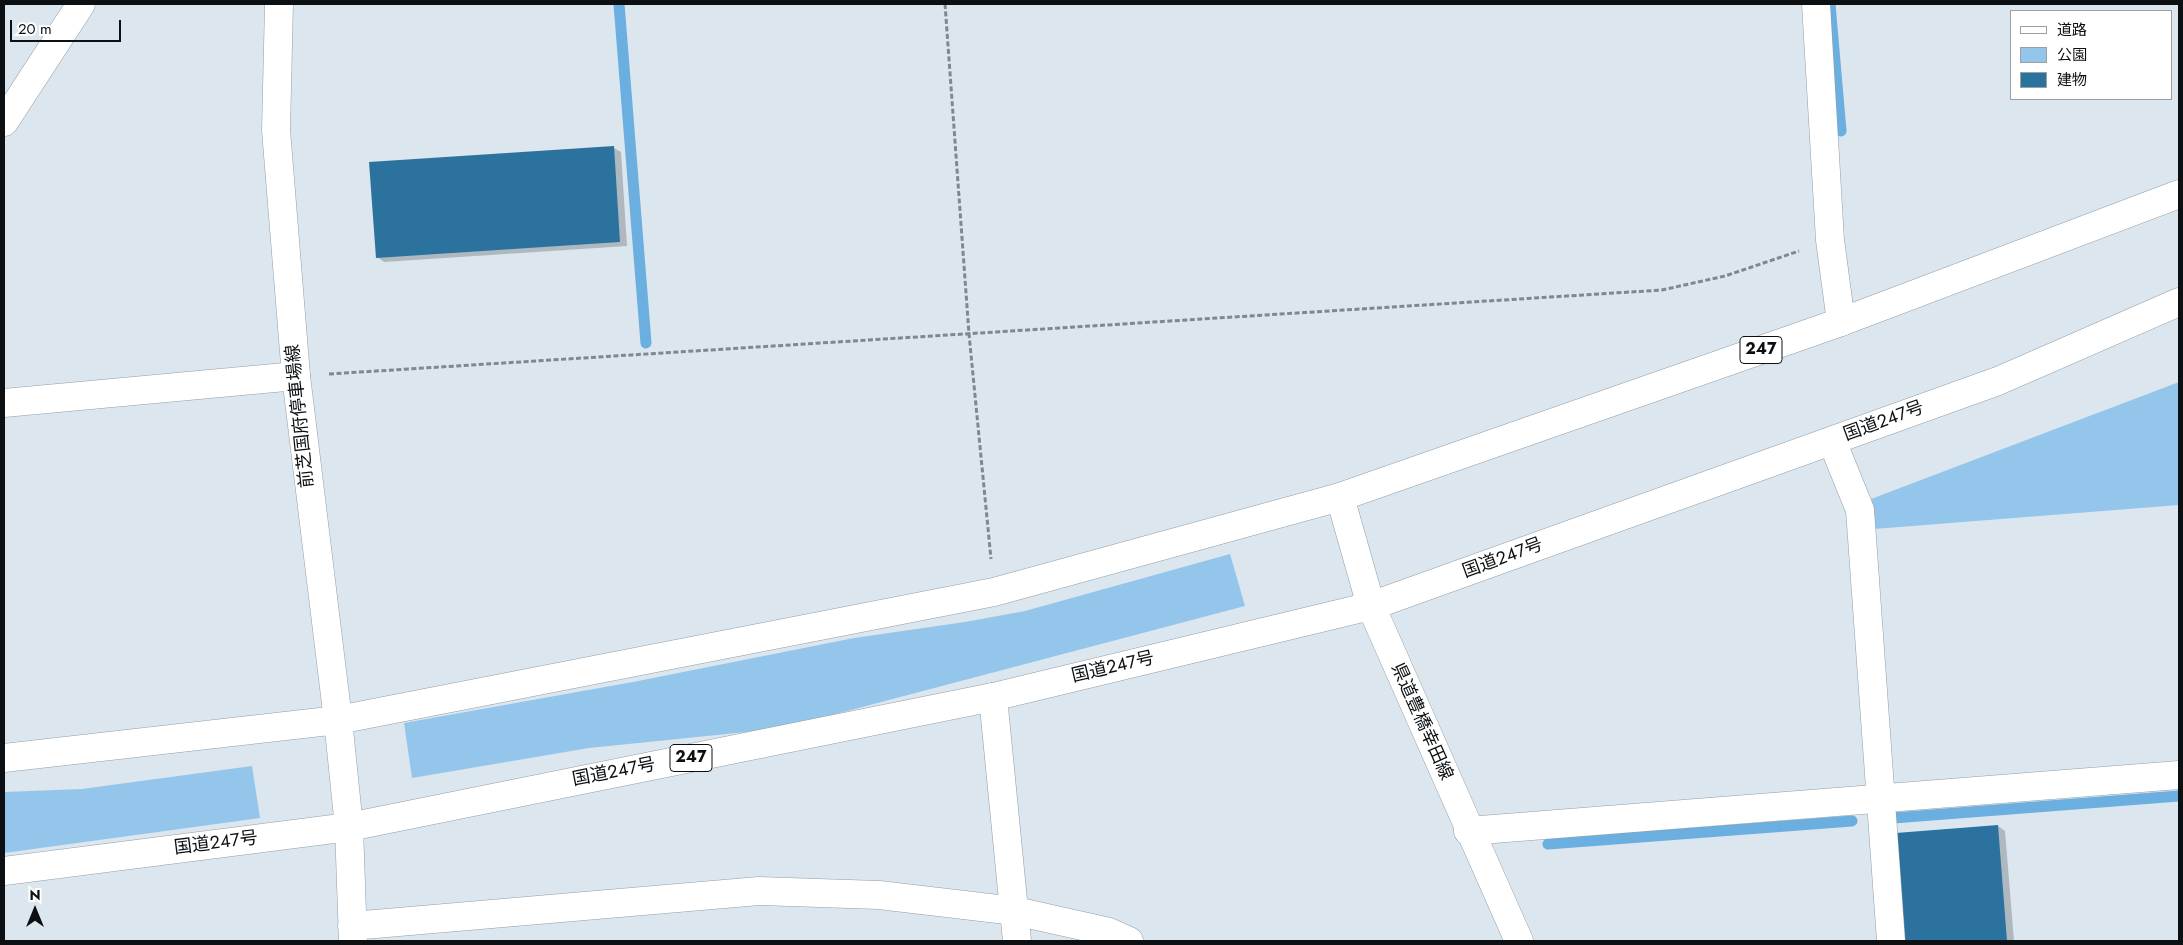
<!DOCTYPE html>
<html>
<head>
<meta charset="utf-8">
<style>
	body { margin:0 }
	#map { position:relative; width:2183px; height:945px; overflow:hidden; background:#dbe6ee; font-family:Jost,"Noto Sans JP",sans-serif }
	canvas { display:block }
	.frame { position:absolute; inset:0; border:5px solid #0c1013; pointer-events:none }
	.legend { position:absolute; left:2010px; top:10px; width:162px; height:90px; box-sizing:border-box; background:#fff; border:1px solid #9e9fa1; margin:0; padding:6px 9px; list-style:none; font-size:15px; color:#0c1013 }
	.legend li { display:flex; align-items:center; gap:10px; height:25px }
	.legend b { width:25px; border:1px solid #9e9fa1 }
	.north { position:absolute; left:10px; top:885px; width:50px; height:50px; -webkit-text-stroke:4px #fff; paint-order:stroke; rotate:0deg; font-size:14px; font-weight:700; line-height:20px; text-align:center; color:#0c1013 }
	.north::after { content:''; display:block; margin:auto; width:18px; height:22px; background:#0c1013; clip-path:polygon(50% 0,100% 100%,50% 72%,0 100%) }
	.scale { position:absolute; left:10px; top:20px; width:111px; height:22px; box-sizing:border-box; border:2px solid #0c1013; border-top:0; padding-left:6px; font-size:15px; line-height:18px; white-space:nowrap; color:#0c1013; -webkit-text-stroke:4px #fff; paint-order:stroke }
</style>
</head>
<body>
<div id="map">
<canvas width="2183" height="945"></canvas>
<div class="frame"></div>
<ul class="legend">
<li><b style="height:6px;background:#fff"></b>道路</li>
<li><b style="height:14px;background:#94c6eb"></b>公園</li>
<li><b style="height:14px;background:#2c729f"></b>建物</li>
</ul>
<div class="north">N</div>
<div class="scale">20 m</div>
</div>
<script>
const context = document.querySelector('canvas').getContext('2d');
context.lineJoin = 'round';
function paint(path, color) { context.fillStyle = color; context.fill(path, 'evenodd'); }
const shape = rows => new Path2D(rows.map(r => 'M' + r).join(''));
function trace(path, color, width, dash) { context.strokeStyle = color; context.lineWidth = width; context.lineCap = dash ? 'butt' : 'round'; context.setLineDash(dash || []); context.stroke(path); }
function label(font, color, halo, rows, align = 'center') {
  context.font = font + ' Jost,"Noto Sans JP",sans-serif'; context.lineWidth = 4; context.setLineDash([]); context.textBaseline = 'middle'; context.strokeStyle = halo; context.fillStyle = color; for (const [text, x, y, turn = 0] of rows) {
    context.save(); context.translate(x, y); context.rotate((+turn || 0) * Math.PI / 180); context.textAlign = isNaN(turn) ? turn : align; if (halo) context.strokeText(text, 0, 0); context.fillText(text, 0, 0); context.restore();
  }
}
const green = shape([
	[2179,382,2179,505,1874,529,1871,499],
	[1230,554,1245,606,832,715,756,731,589,748,412,778,404,723,633,682,854,638,965,622,1025,611],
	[252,766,260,818,4,853,4,792,82,789]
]);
const shadow = shape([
	[614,148,621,152,627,246,384,262,377,257],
	[1998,826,2005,831,2014,941,1906,941,1898,834]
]);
const stream = shape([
	[619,4,646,343],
	[1830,4,1841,131],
	[1893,818,2179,796],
	[1548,844,1852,821]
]);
const building = shape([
	[614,146,620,242,376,258,369,162],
	[1998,825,2007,941,1905,941,1896,833]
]);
const path = shape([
	[945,4,969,334,991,559],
	[329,374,1662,290,1725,276,1799,251]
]);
const minor = shape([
	[1816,4,1830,240,1841,322],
	[4,122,81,4],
	[4,403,296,376],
	[1832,441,1860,510,1891,941],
	[993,697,1017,941],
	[349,827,353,941],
	[1468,831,2179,775],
	[352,926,759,891,879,895,1015,911,1109,932,1129,941]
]);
const major = shape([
	[279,4,276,130,296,376,338,720,349,827],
	[1340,497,1371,606,1519,941]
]);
const highway = shape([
	[4,758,338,720,994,592,1340,497,1841,322,2179,194],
	[4,871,349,827,993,697,1371,606,1998,381,2179,302]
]);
const shields = [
	[1761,350,42],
	[691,758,42]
];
const shieldNames = [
	["247",1761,350],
	["247",691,758]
];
const streetNames = [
	["前芝国府停車場線",301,416,-96],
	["国道247号",1884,422,-20],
	["国道247号",1503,559,-20],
	["国道247号",1113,668,-13],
	["県道豊橋幸田線",1421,722,66],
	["国道247号",614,773,-11],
	["国道247号",216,844,-7]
];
paint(green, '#94c6eb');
paint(shadow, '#0003');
trace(stream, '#6aafdf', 11);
paint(building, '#2c729f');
trace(minor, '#949ea5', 29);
trace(major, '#949ea5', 29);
trace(highway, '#949ea5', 29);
trace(path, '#80888e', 3, [5, 2.5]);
trace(minor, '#fff', 28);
trace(major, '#fff', 28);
trace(highway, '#fff', 28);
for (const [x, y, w] of shields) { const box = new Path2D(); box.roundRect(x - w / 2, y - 13.5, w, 27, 4); context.fillStyle = '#fff'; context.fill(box); trace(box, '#0c1013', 1); }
label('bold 16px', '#0c1013', null, shieldNames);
label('18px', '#0c1013', '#fff', streetNames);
</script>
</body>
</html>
